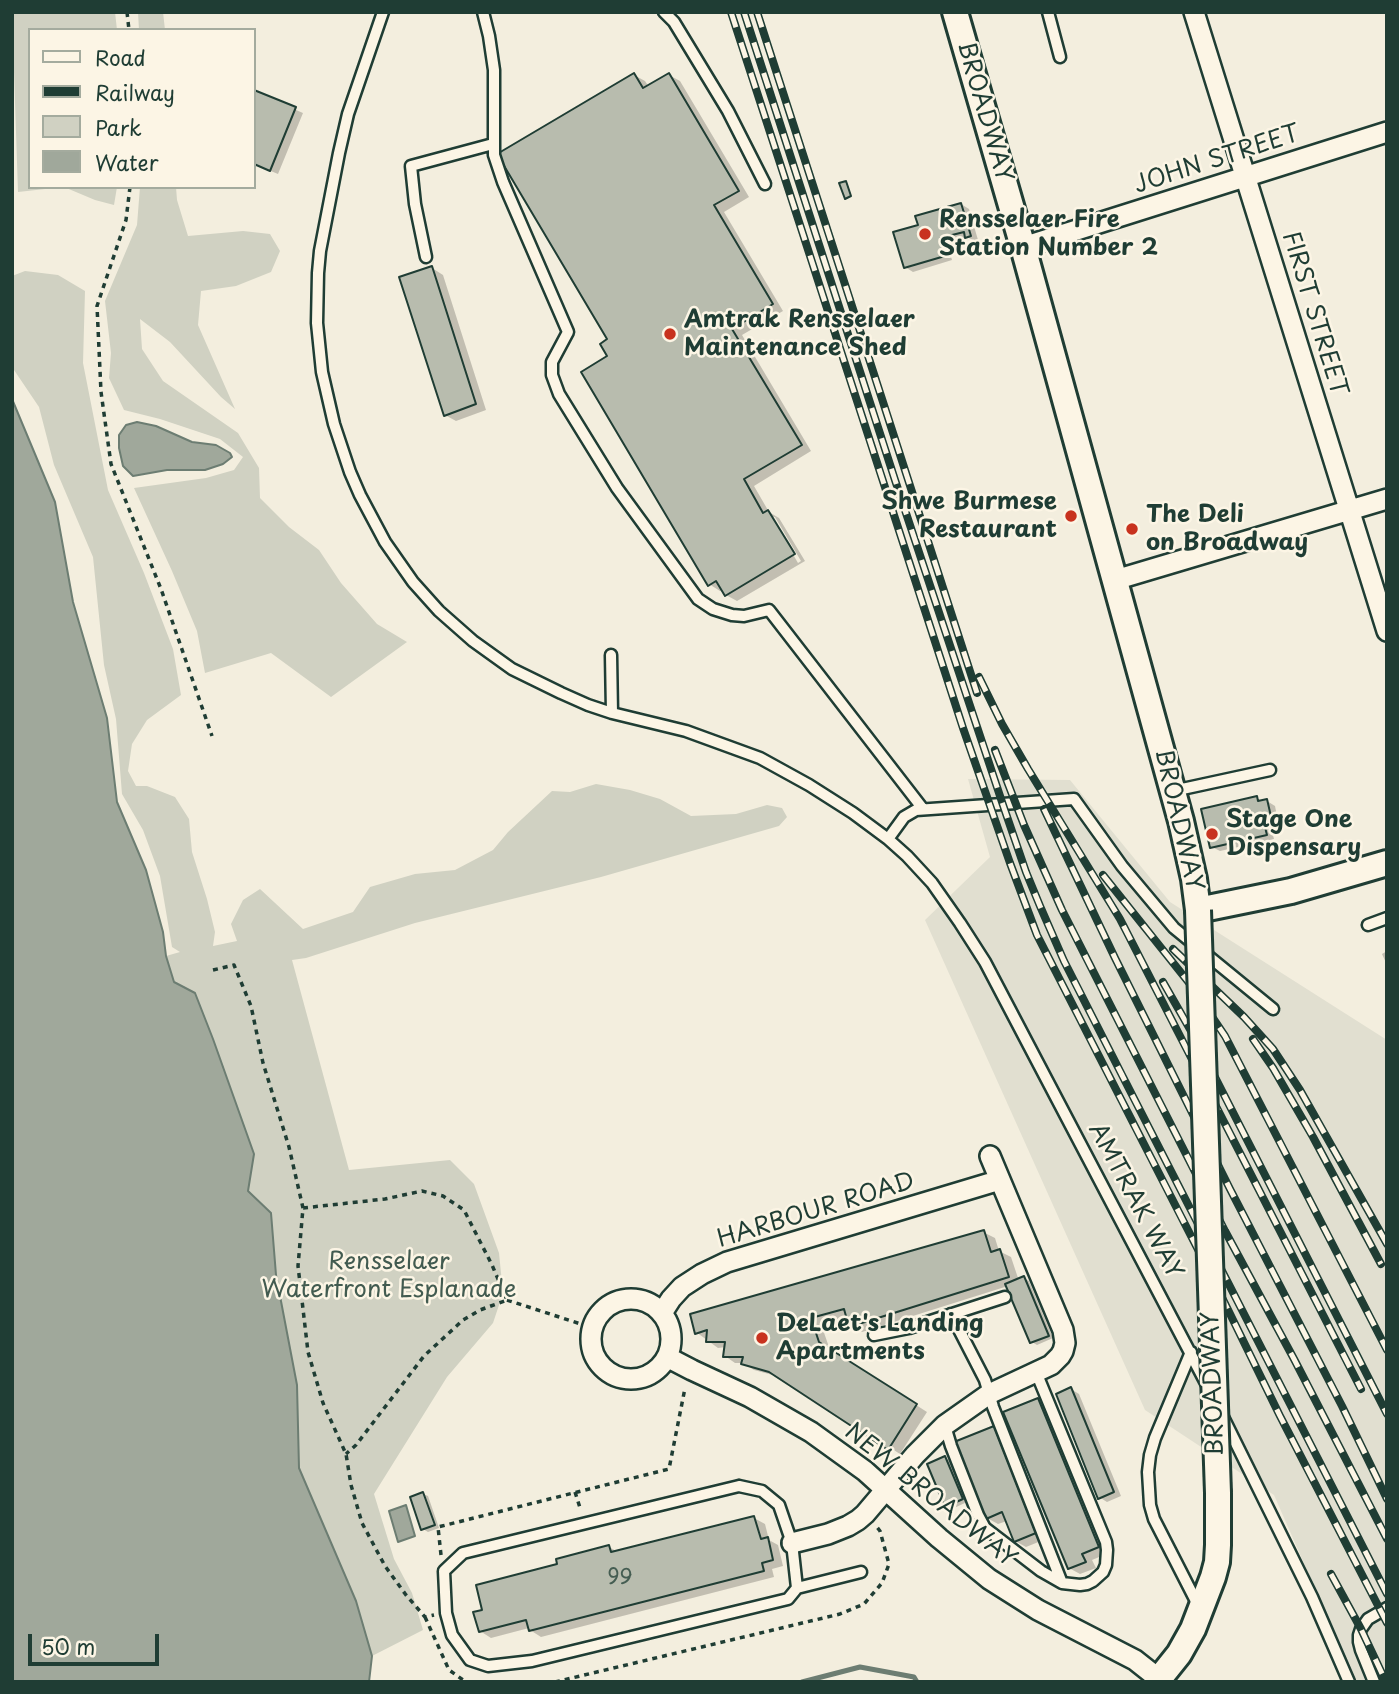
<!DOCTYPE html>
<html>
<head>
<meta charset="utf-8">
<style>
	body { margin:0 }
	#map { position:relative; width:1399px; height:1694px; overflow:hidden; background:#f3eede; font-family:"Playpen Sans",sans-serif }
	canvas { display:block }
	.frame { position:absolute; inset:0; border:14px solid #1f3d34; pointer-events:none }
	.legend { position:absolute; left:28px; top:28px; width:228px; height:161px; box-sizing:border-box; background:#fcf5e5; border:2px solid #a4ab9e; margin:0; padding:9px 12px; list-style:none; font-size:21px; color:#1f3d34 }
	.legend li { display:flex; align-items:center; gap:14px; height:35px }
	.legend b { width:35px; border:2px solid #a4ab9e }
	.scale { position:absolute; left:28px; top:1634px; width:131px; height:32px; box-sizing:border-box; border:4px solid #1f3d34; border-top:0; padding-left:9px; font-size:21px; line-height:24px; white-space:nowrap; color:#1f3d34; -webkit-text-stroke:5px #fcf5e5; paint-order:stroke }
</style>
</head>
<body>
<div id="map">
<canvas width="1399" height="1694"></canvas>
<div class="frame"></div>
<ul class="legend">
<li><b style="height:9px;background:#fcf5e5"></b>Road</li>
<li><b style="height:9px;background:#1f3d34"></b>Railway</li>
<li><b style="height:19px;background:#d0d1c2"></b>Park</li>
<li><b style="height:19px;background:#a0a89b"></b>Water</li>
</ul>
<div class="scale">50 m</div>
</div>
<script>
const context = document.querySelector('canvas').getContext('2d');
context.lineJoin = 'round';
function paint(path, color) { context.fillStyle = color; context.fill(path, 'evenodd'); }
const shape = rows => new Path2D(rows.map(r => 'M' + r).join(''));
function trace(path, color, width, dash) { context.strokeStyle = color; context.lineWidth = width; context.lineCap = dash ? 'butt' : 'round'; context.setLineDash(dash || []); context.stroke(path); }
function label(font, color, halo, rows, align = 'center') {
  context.font = font + ' "Playpen Sans",sans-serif'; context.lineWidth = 5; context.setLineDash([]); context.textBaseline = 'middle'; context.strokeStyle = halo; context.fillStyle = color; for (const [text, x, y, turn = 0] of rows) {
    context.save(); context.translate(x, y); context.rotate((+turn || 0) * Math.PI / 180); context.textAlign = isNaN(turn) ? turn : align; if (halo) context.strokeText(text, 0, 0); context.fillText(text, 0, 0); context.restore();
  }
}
const built = shape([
	[968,779,1070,780,1170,902,1387,1040,1387,1682,1356,1682,1274,1495,1145,1410,925,920,990,857]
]);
const green = shape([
	[12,12,115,12,117,30,30,30,30,187,63,187,18,192],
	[138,12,163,12,165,30,139,30],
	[64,187,117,187,114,205,95,200],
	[140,187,176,187,177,200,188,236,243,231,270,234,280,251,271,272,236,286,201,291,198,325,235,409,221,397,170,342,140,319,142,349,163,381,238,433,259,468,260,498,289,527,319,550,341,583,377,624,407,642,331,697,271,653,205,673,197,631,172,571,134,488,206,478,234,470,243,457,220,439,160,419,124,410,109,378,111,353,105,301,137,225],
	[25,271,58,275,85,291,83,363,108,490,144,573,173,649,181,695,147,720,132,744,128,771,136,786,147,786,175,797,189,819,192,852,207,899,215,932,213,946,237,941,231,924,243,900,260,889,303,929,353,912,370,887,415,874,455,870,493,850,508,832,552,791,570,792,596,784,630,790,660,799,691,816,736,814,767,805,782,808,787,817,779,826,601,877,415,923,306,958,292,960,349,1170,450,1160,474,1184,499,1253,503,1293,493,1323,447,1377,374,1494,394,1559,412,1593,423,1630,372,1656,356,1601,299,1468,297,1385,276,1275,271,1214,248,1192,254,1154,213,1039,195,994,174,982,166,956,180,952,172,947,160,876,143,830,122,794,116,719,104,665,93,557,54,465,39,407,12,367,12,276]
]);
const water = shape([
	[12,399,55,502,73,602,107,718,117,802,146,870,163,932,166,956,174,982,195,993,213,1039,254,1154,248,1191,271,1213,276,1275,297,1385,299,1468,356,1601,372,1656,369,1682,12,1682,12,399],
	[137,422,156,426,192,442,216,445,230,453,232,457,223,464,205,470,167,470,133,476,123,466,119,448,119,435,126,425,137,422],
	[406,1505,415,1536,398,1542,389,1511,406,1505]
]);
const shadow = shape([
	[634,75,645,81,649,87,669,75,680,81,749,197,724,212,783,311,742,335,811,451,754,486,769,512,779,518,805,561,737,601,726,595,723,589,720,591,709,584,610,356,609,340],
	[771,517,775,517,801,561,798,563],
	[254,92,303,113,278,174,254,164],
	[961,204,969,209,978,240,975,241,967,237,947,243,952,260,913,272,905,267,920,226],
	[432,268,443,275,486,410,456,421,445,415],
	[1257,798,1263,802,1267,801,1275,806,1279,826,1271,828,1274,839,1220,851,1212,847],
	[1387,951,1387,965,1382,954],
	[983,1232,995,1238,999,1251,1011,1257,1019,1281,1024,1278,1029,1281,1053,1338,1037,1345,1032,1342,1008,1286,862,1332,851,1326,848,1316,821,1324,830,1350,927,1412,900,1454,780,1377,754,1370,743,1363,735,1363,725,1356,726,1347,718,1348,696,1332],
	[1071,1389,1079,1394,1121,1496,1107,1502,1099,1497],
	[1037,1400,1048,1407,1109,1553,1092,1560,1096,1568,1080,1574,1069,1568],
	[993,1428,1004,1434,1046,1539,1026,1547,1015,1541,1007,1521,998,1524,987,1518],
	[945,1458,950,1461,967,1502,952,1509,947,1506],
	[423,1494,428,1496,439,1528,428,1532,423,1529],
	[754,1518,765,1524,769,1540,778,1545,783,1566,772,1569,774,1577,541,1637,530,1630,529,1628,491,1638,480,1631,484,1611,560,1566,609,1547,618,1552]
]);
const stream = shape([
	[802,1682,860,1667,914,1677,917,1682]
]);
const building = shape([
	[634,73,643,88,669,73,739,191,714,205,773,304,732,329,802,445,744,479,763,513,768,510,795,554,725,596,716,581,708,586,581,372,607,356,600,344,607,339,497,154,634,73],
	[254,90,296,107,270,171,254,164,254,90],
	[846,181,851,196,845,199,839,183,846,181],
	[961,203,971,236,965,238,964,232,940,238,945,256,904,268,893,232,918,225,915,216,961,203],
	[432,266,476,404,444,416,399,277,432,266],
	[1257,796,1258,801,1267,799,1272,821,1264,823,1267,835,1210,848,1201,809,1257,796],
	[984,1230,991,1252,1000,1249,1009,1277,849,1327,844,1309,811,1318,819,1342,917,1404,888,1450,769,1372,741,1364,743,1357,723,1357,725,1342,706,1342,707,1330,695,1334,690,1314,984,1230],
	[1024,1276,1049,1336,1030,1343,1005,1284,1024,1276],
	[1071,1387,1114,1492,1098,1499,1056,1394,1071,1387],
	[1038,1398,1099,1547,1082,1554,1086,1562,1068,1569,1003,1412,1038,1398],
	[994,1426,1036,1533,1014,1542,1002,1512,986,1519,954,1442,994,1426],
	[945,1456,963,1499,945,1507,927,1464,945,1456],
	[423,1492,435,1525,421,1530,410,1497,423,1492],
	[754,1516,761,1539,768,1537,773,1560,762,1563,764,1571,529,1631,526,1620,479,1632,473,1612,482,1610,476,1585,557,1564,556,1559,609,1545,611,1552,754,1516]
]);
const path = shape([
	[127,12,129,30],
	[130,187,126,220,97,306,101,392,111,464,161,589,212,736],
	[213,970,234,965,251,1006,263,1063,289,1147,303,1208,298,1266,308,1352,323,1403,346,1454,351,1485,362,1523,385,1566,406,1595,425,1617,434,1615],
	[303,1208,385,1199,422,1191,443,1196,464,1210,492,1265,507,1300,480,1310,463,1320,424,1356,356,1445,346,1454],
	[507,1300,593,1328],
	[575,1492,581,1511],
	[441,1555,438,1527,669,1469,685,1388],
	[425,1617,449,1670,466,1682],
	[555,1682,840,1614,864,1604,882,1583,889,1564,880,1531,876,1526]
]);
const service = shape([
	[383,12,348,114,339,153,320,251,318,273,317,323,322,372,334,424,350,472,360,495,385,542,413,582,439,611,473,641,512,669,561,693,588,705,612,713,686,731,760,758,809,785,853,813,888,839,907,856,932,883,960,923,985,962,1207,1385],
	[483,12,489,36,494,70,494,155,503,182,568,332,552,362,552,375,559,394,617,488,698,599,713,609,732,615,744,616,769,610,923,809],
	[664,12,674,22,728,111,765,184],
	[1048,12,1060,57],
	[426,257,415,204,411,166,493,144],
	[611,655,612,713],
	[1173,791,1270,770],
	[888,839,904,817,916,810,1074,799,1122,866,1174,928,1273,1009],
	[1368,925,1387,918],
	[951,1314,985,1380,993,1407,1062,1583],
	[874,1335,909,1328,1005,1297],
	[1191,1352,1155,1438,1150,1455,1148,1472,1150,1505,1154,1519,1198,1605],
	[1223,1417,1312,1597,1349,1682],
	[945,1426,951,1446,978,1515,985,1528,1041,1571,1062,1583,1080,1585,1087,1584,1093,1581,1103,1572,1106,1565,1107,1550,1106,1542,1036,1372],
	[739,1486,762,1491,779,1505,792,1543,797,1588,788,1599,532,1661,488,1666,470,1660,452,1635,446,1613,444,1571,463,1553,739,1486],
	[797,1588,861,1572],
	[1374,1682,1361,1650,1359,1642,1359,1635,1361,1629,1368,1619,1387,1608]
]);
const minor = shape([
	[1194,12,1387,631],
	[1023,247,1387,132],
	[1115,580,1387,499],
	'591 1339a40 40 0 1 1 80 0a40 40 0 1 1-80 0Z',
	[662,1313,671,1299,682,1287,702,1274,727,1262,1000,1180],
	[667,1357,692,1370,750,1397,811,1432,865,1471,939,1538,989,1579,1038,1610,1135,1660,1159,1679],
	[792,1543,828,1534,848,1526,858,1520,865,1514,915,1455,945,1425,989,1394,1051,1365,1060,1356,1063,1351,1065,1343,1063,1330,990,1156]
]);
const tertiary = shape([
	[955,12,1023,247,1181,821,1194,879,1198,910,1291,891,1387,863],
	[1161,1682,1159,1679,1179,1654,1193,1629,1213,1577,1217,1562,1218,1545,1218,1493]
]);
const rail = shape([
	[731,12,963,728,1010,863,1037,935,1211,1275,1280,1416,1387,1623],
	[744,12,895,480,1003,805,1026,872,1040,906,1064,961,1122,1075,1387,1594],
	[757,12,977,693],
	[979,677,1002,724,1028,769,1120,919,1361,1389],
	[995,750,1024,825,1062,910,1225,1231,1294,1359,1387,1539],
	[1044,809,1115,958,1230,1189,1342,1406,1387,1499],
	[1103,875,1190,984,1225,1036,1387,1350],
	[1173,949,1244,1017,1273,1049,1300,1090,1387,1244],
	[1163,982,1195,1038,1387,1414],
	[1253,1039,1273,1068,1313,1137,1381,1264],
	[1331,1574,1361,1629,1386,1682]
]);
const tertiaryBridge = shape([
	[1198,910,1218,1493]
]);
const markers = [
	[925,234,7,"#c8321e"],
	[670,334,7,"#c8321e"],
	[1071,516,7,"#c8321e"],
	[1132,529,7,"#c8321e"],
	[1212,834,7,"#c8321e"],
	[762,1338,7,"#c8321e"]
];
const numberNames = [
	["99",620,1578]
];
const streetNames = [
	["BROADWAY",984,112,74],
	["JOHN STREET",1217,160,-18],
	["FIRST STREET",1314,314,73],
	["BROADWAY",1178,820,77],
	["AMTRAK WAY",1135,1201,62],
	["HARBOUR ROAD",816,1211,-17],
	["BROADWAY",1214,1384,-92],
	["NEW BROADWAY",930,1496,39]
];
const poiNames = [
	["Rensselaer Fire",939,220],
	["Station Number 2",939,248],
	["Amtrak Rensselaer",684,320],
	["Maintenance Shed",684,348],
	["Shwe Burmese",1057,502,"right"],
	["Restaurant",1057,530,"right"],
	["The Deli",1146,515],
	["on Broadway",1146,543],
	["Stage One",1226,820],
	["Dispensary",1226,848],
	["DeLaet's Landing",776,1324],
	["Apartments",776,1352]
];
const parkNames = [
	["Rensselaer",389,1262],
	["Waterfront Esplanade",389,1290]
];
paint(built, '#e1dfd0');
paint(green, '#d0d1c2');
paint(water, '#a0a89b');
trace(water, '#6c7d72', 2);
paint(shadow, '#0003');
trace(stream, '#6c7d72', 5);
paint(building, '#b8bcae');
trace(building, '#1f3d34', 2);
trace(service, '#1f3d34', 15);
trace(minor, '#1f3d34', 24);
trace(tertiary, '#1f3d34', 30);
trace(path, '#1f3d34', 3.5, [5, 5]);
trace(service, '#fcf5e5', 10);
trace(minor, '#fcf5e5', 19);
trace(tertiary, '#fcf5e5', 24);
trace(rail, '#1f3d34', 8);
trace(rail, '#fcf5e5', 5, [16]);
trace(tertiaryBridge, '#1f3d34', 30, []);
trace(tertiaryBridge, '#fcf5e5', 24);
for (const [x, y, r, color] of markers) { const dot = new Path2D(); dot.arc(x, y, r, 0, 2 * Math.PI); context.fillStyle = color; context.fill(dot); trace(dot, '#fcf5e5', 2.5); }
label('21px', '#455d52', null, numberNames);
label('24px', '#1f3d34', '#fcf5e5', streetNames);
label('bold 24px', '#1f3d34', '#fcf5e5', poiNames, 'left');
label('24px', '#425b50', '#fcf5e5', parkNames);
</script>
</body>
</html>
